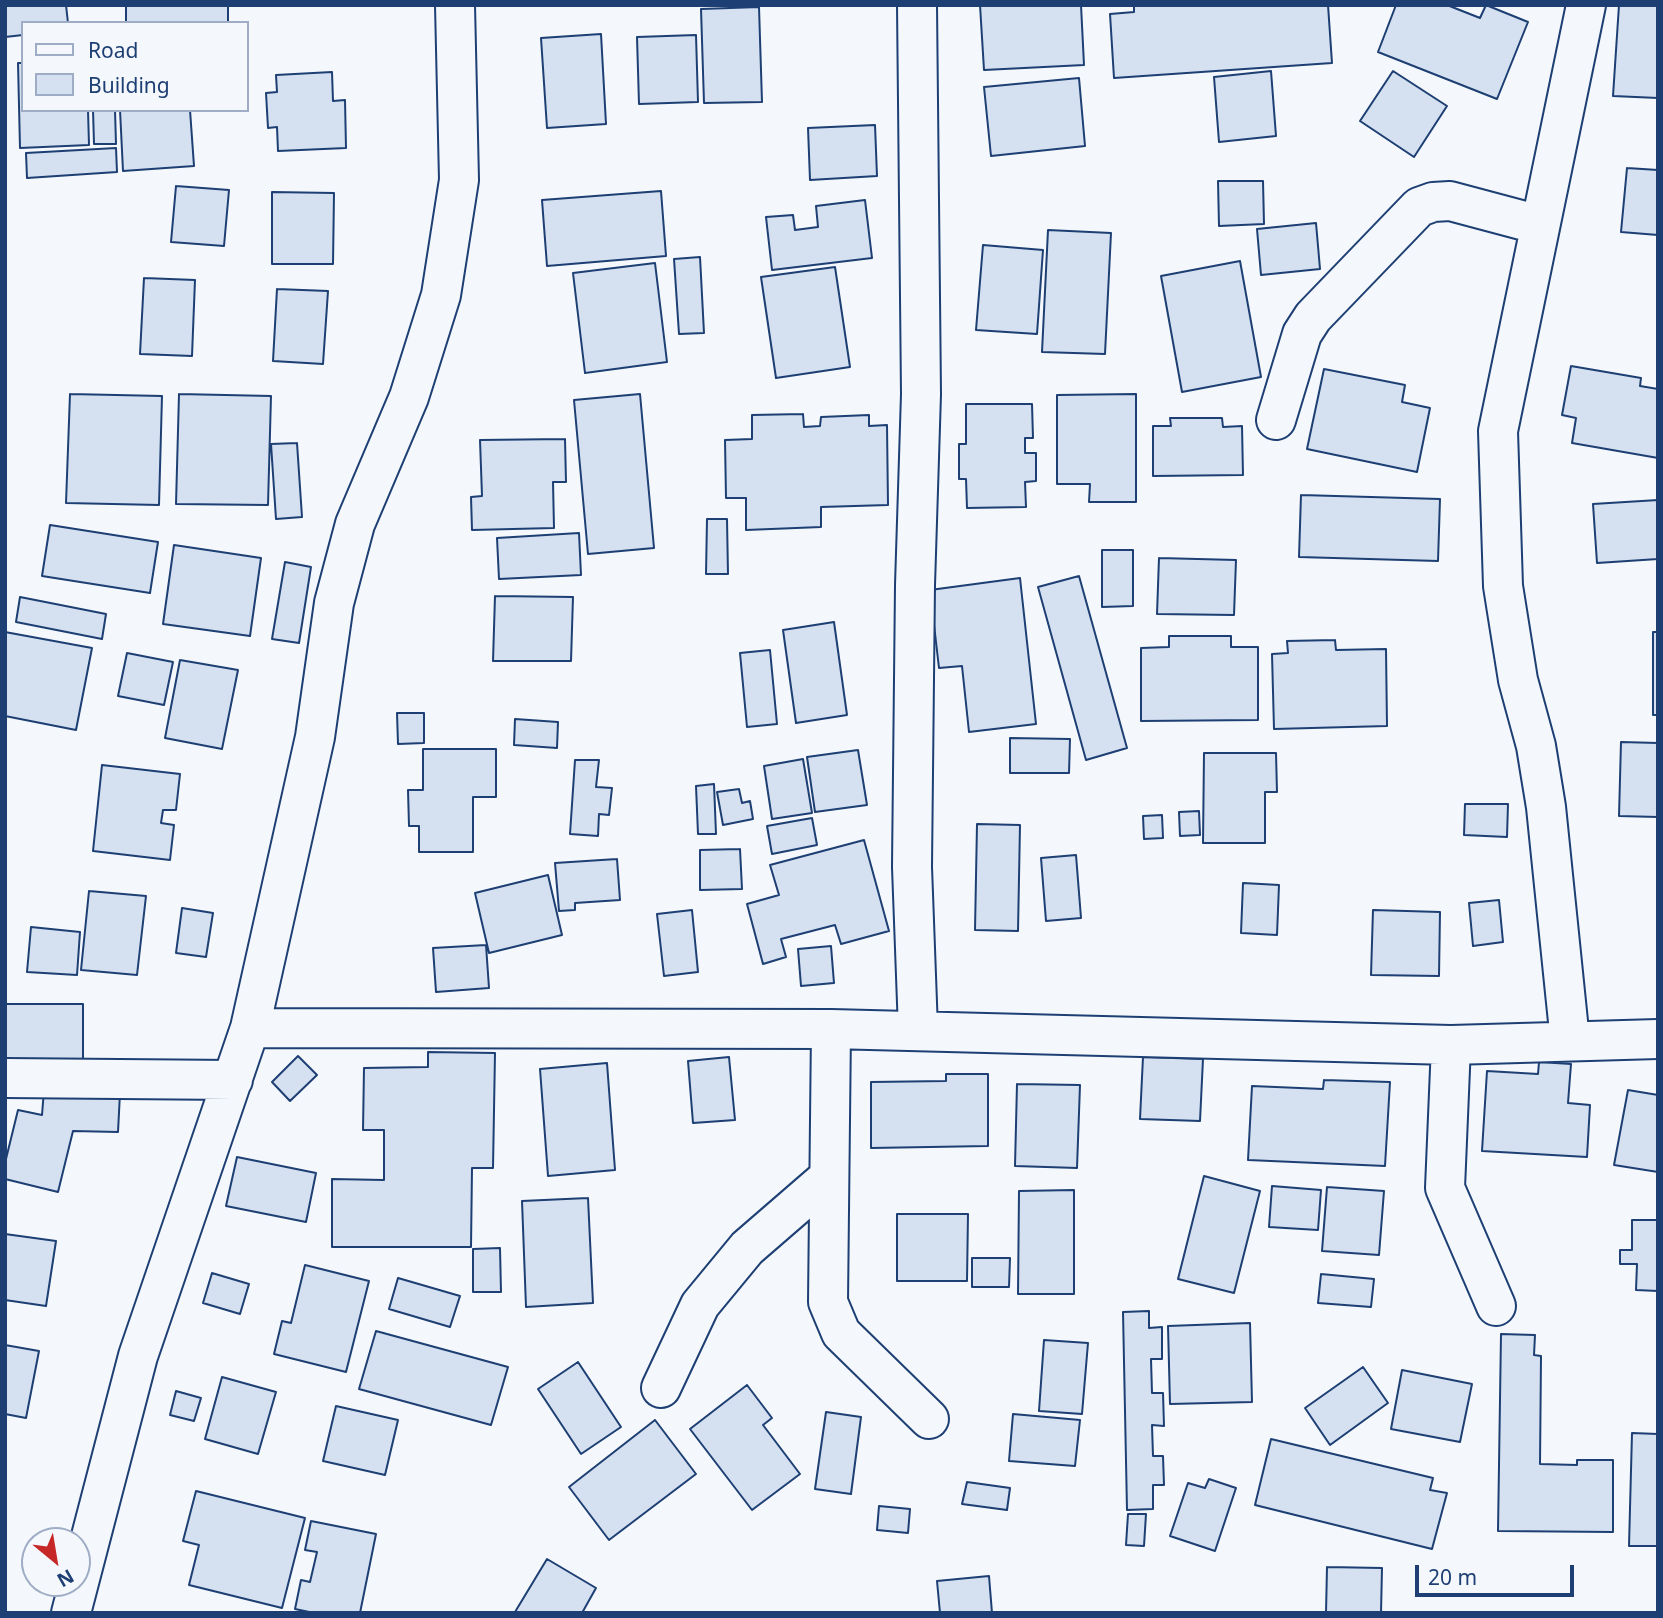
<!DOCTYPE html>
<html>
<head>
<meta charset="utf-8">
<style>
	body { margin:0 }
	#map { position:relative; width:1663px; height:1618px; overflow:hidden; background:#f4f7fb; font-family:"Noto Sans",sans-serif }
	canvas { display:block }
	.frame { position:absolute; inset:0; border:7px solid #1d3f73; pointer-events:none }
	.legend { position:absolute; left:21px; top:21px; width:228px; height:91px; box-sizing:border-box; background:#f4f7fb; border:2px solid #9eadc5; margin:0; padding:9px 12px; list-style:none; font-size:21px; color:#1d3f73 }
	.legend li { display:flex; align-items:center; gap:14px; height:35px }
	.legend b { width:35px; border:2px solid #9eadc5 }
	.north { position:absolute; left:21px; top:1527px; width:70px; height:70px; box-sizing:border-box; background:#f4f7fb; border:2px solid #9eadc5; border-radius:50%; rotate:150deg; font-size:19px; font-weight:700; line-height:28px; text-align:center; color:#1d3f73 }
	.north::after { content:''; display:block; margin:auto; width:24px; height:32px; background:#c62828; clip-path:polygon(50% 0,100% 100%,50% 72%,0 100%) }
	.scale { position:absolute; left:1415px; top:1565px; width:159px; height:32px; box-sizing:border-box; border:4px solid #1d3f73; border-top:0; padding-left:9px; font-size:21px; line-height:24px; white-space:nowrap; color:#1d3f73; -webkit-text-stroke:5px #f4f7fb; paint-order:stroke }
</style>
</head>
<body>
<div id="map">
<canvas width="1663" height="1618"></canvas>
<div class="frame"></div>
<ul class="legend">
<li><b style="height:9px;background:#f4f7fb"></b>Road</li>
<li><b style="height:19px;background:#d5e0f0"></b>Building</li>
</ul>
<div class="north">N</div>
<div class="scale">20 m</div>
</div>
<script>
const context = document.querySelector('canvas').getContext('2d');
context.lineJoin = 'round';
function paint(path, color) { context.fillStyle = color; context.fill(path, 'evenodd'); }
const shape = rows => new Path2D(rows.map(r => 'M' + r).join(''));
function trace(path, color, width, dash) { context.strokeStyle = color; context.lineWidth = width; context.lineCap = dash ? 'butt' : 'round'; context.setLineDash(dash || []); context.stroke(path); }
const building = shape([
	[5,5,66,5,68,23,23,23,23,35,5,37,5,5],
	[126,5,228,5,228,23,126,23,126,5],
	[980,5,1081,5,1084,65,984,70,980,5],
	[1134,5,1328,5,1332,63,1114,78,1110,14,1134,12,1134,5],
	[1396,5,1447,5,1480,18,1486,5,1528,22,1497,99,1378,52,1396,5],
	[1619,5,1658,6,1658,98,1613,96,1619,5],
	[759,7,762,102,704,103,701,9,759,7],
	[601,34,606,124,547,128,541,38,601,34],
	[696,35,698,102,639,104,637,37,696,35],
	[18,63,23,63,23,110,88,110,89,145,20,148,18,63],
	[1271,71,1276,136,1219,142,1214,77,1271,71],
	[1393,71,1447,106,1414,157,1360,121,1393,71],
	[332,72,333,101,345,100,346,148,278,151,277,127,268,128,266,93,277,92,276,75,332,72],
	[1079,78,1085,146,991,156,984,87,1079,78],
	[93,110,115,110,116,144,94,144,93,110],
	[120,110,190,110,194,166,123,171,120,110],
	[875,125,877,176,810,180,808,128,875,125],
	[116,148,117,172,27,178,26,153,116,148],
	[1627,168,1658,170,1658,235,1621,232,1627,168],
	[1218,181,1263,181,1264,224,1219,226,1218,181],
	[176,186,229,190,224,246,171,242,176,186],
	[661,191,666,256,547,266,542,200,661,191],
	[272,192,334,193,333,264,272,264,272,192],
	[865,200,872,258,772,270,766,217,793,215,795,230,818,227,816,206,865,200],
	[1316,223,1320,269,1261,275,1257,229,1316,223],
	[1048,230,1111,233,1105,354,1042,352,1048,230],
	[983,245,1043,250,1037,334,976,330,983,245],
	[700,257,704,333,679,334,674,259,700,257],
	[1240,261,1261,377,1182,392,1161,276,1240,261],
	[655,263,667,362,585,373,573,273,655,263],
	[835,267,850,367,776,378,761,277,835,267],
	[144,278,195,280,192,356,140,354,144,278],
	[277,289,328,291,323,364,273,361,277,289],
	[1571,366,1641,378,1640,386,1658,389,1658,458,1572,443,1576,418,1562,415,1571,366],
	[1324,369,1405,385,1402,402,1430,408,1417,472,1307,449,1324,369],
	[70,394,162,396,159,505,66,503,70,394],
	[179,394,271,396,268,505,176,504,179,394],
	[640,394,654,548,588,554,574,400,640,394],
	[1136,394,1136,502,1089,502,1090,484,1057,484,1057,395,1136,394],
	[966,404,1032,404,1033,438,1025,438,1025,453,1036,453,1036,481,1025,482,1026,507,967,508,966,479,959,479,959,444,966,444,966,404],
	[803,414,804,427,820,426,821,417,869,415,869,426,887,425,888,505,821,507,821,527,746,530,746,498,726,498,725,440,752,439,752,415,803,414],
	[1170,418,1222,418,1223,427,1242,426,1243,475,1153,476,1153,426,1171,426,1170,418],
	[565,439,566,482,553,482,554,528,472,530,471,497,482,496,480,440,565,439],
	[297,443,302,517,276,519,271,444,297,443],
	[1301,495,1440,499,1438,561,1299,557,1301,495],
	[1658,500,1658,559,1597,563,1593,504,1658,500],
	[707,519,727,519,728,574,706,574,707,519],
	[50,525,158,542,150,593,42,576,50,525],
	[579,533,581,575,499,579,497,538,579,533],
	[174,545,261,558,250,636,163,624,174,545],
	[1102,550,1133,550,1133,606,1102,607,1102,550],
	[1159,558,1236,560,1234,615,1157,614,1159,558],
	[285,562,311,567,299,643,272,639,285,562],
	[1079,576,1127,748,1086,760,1038,587,1079,576],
	[1020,578,1036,724,969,732,962,666,939,668,930,590,1020,578],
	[495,596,573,597,571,661,493,661,495,596],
	[20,597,106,614,102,639,16,622,20,597],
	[834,622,847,715,796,723,783,630,834,622],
	[5,632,92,648,76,730,5,716,5,632],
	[1653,632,1658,632,1658,715,1653,715,1653,632],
	[1169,636,1231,636,1231,647,1258,647,1258,720,1141,721,1141,648,1169,647,1169,636],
	[1335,640,1336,650,1386,649,1387,726,1274,729,1272,654,1288,653,1287,641,1335,640],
	[770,650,777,724,747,727,740,653,770,650],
	[127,653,173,662,164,705,118,696,127,653],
	[180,660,238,670,222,749,165,738,180,660],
	[397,713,424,713,424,743,398,744,397,713],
	[515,719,558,722,557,748,514,745,515,719],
	[1010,738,1070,739,1069,773,1010,773,1010,738],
	[1621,742,1658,743,1658,817,1619,816,1621,742],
	[423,749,496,749,496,797,473,797,473,852,419,852,419,826,409,826,408,790,423,790,423,749],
	[858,750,867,805,815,812,807,757,858,750],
	[1204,753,1276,753,1277,792,1265,792,1265,843,1203,843,1204,753],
	[803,759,812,813,772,819,764,766,803,759],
	[575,760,599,760,596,787,612,788,609,815,599,814,598,836,570,834,575,760],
	[102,765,180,774,176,810,163,810,161,823,174,825,170,860,93,851,102,765],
	[714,784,716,834,698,834,696,786,714,784],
	[739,789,742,803,750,801,753,819,723,825,717,792,739,789],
	[1465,804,1508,804,1507,837,1464,835,1465,804],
	[1199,811,1200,835,1180,836,1179,812,1199,811],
	[1162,815,1163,838,1144,839,1143,816,1162,815],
	[812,818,817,845,772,854,767,826,812,818],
	[977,824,1020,825,1018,931,975,930,977,824],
	[864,840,889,931,841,944,835,925,781,939,786,957,763,964,747,904,779,895,770,865,864,840],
	[740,849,742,889,700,890,700,850,740,849],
	[1076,855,1081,918,1046,921,1041,858,1076,855],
	[617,859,620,900,575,903,575,910,559,911,555,863,617,859],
	[548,875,562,935,489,953,475,893,548,875],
	[1243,883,1279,885,1277,935,1241,933,1243,883],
	[89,891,146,896,137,975,81,970,89,891],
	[1499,900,1503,942,1473,946,1469,903,1499,900],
	[182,908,213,913,206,957,176,953,182,908],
	[692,910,698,972,664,976,657,914,692,910],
	[1373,910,1440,912,1439,976,1371,975,1373,910],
	[31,927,80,932,77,975,27,972,31,927],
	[486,945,489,988,436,992,433,948,486,945],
	[831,946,834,983,801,986,798,949,831,946],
	[5,1004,83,1004,83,1065,5,1065,5,1004],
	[428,1052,495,1053,493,1168,472,1168,471,1247,332,1247,332,1179,384,1180,384,1130,363,1130,364,1068,428,1067,428,1052],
	[298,1056,317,1075,290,1101,272,1082,298,1056],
	[729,1057,735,1120,693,1123,688,1061,729,1057],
	[1143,1057,1203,1059,1200,1121,1140,1119,1143,1057],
	[1539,1062,1571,1064,1568,1103,1590,1105,1587,1157,1482,1151,1487,1071,1538,1074,1539,1062],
	[607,1063,615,1170,548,1176,540,1069,607,1063],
	[946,1074,988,1074,988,1146,871,1148,871,1082,946,1081,946,1074],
	[1324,1080,1390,1082,1385,1166,1248,1160,1252,1086,1323,1089,1324,1080],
	[1017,1084,1080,1085,1077,1168,1015,1166,1017,1084],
	[44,1090,120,1093,118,1132,73,1131,58,1192,5,1179,5,1163,18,1110,42,1115,44,1090],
	[1628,1090,1658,1095,1658,1172,1614,1165,1628,1090],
	[237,1157,316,1173,306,1222,226,1206,237,1157],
	[1204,1176,1260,1191,1234,1293,1178,1279,1204,1176],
	[1272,1186,1321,1190,1318,1230,1269,1227,1272,1186],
	[1327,1187,1384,1191,1379,1255,1322,1251,1327,1187],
	[1074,1190,1074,1294,1018,1294,1019,1191,1074,1190],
	[588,1198,593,1303,526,1307,522,1201,588,1198],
	[897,1214,968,1214,967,1281,897,1281,897,1214],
	[1632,1220,1658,1220,1658,1291,1636,1290,1637,1264,1620,1264,1620,1250,1632,1250,1632,1220],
	[5,1234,56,1241,46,1306,5,1300,5,1234],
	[500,1248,501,1292,473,1292,473,1249,500,1248],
	[972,1258,1010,1258,1009,1287,972,1287,972,1258],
	[305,1265,369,1281,346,1372,274,1354,282,1321,291,1323,305,1265],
	[212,1273,249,1284,240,1314,203,1303,212,1273],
	[1321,1274,1374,1279,1371,1307,1318,1303,1321,1274],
	[398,1278,460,1296,450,1327,389,1309,398,1278],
	[1149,1311,1149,1328,1162,1327,1162,1359,1151,1359,1152,1393,1163,1393,1164,1426,1152,1425,1153,1456,1163,1456,1164,1485,1153,1485,1153,1509,1127,1510,1123,1312,1149,1311],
	[1250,1323,1252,1402,1170,1404,1168,1326,1250,1323],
	[376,1331,508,1367,491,1425,359,1389,376,1331],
	[1501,1334,1535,1335,1534,1355,1541,1356,1540,1464,1577,1465,1577,1460,1613,1460,1613,1532,1498,1531,1501,1334],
	[1044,1340,1088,1343,1082,1414,1039,1411,1044,1340],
	[5,1345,39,1351,26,1418,5,1414,5,1345],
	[578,1362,621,1427,581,1454,538,1389,578,1362],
	[1363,1367,1388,1403,1330,1445,1305,1408,1363,1367],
	[1402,1370,1472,1384,1460,1442,1391,1429,1402,1370],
	[222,1377,276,1392,258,1454,205,1439,222,1377],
	[747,1385,772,1418,763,1425,800,1474,752,1510,690,1429,747,1385],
	[176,1391,201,1398,194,1421,170,1415,176,1391],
	[336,1406,398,1420,385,1475,323,1461,336,1406],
	[826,1412,861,1417,851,1494,815,1489,826,1412],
	[1013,1414,1080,1420,1075,1466,1009,1461,1013,1414],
	[655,1420,696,1474,609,1540,569,1487,655,1420],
	[1632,1433,1658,1434,1658,1546,1629,1546,1632,1433],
	[1271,1439,1433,1478,1430,1490,1447,1493,1432,1549,1255,1505,1271,1439],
	[1209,1479,1236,1488,1215,1551,1170,1536,1188,1483,1205,1488,1209,1479],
	[967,1482,1010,1488,1007,1510,962,1504,967,1482],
	[196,1491,305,1518,282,1608,189,1585,199,1545,183,1541,196,1491],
	[879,1506,910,1509,908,1533,877,1530,879,1506],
	[1128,1514,1146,1514,1144,1546,1126,1545,1128,1514],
	[311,1521,376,1534,360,1613,314,1613,295,1609,301,1580,310,1582,317,1552,305,1550,311,1521],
	[547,1559,596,1588,582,1613,515,1612,547,1559],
	[1327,1567,1382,1568,1381,1613,1326,1613,1327,1567],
	[989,1576,992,1613,940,1613,937,1581,989,1576]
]);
const minor = shape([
	[917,5,921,394,915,585,912,867,918,1030],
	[1276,420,1302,334,1313,317,1419,207,1433,202,1450,201,1540,225],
	[250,1028,831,1029,1451,1045,1658,1039],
	[831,1029,828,1302,841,1333,929,1419],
	[1570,1041,1546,807,1536,746,1518,680,1503,586,1498,431,1586,5],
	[1451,1045,1445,1188,1496,1306],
	[5,1078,233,1080],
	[661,1388,700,1305,747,1248,829,1177],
	[71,1613,138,1356,250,1028,315,737,334,603,355,524,409,397,441,295,459,180,455,5]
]);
paint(building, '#d5e0f0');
trace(building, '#1d3f73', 2);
trace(minor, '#1d3f73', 42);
trace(minor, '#f4f7fb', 38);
</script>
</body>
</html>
